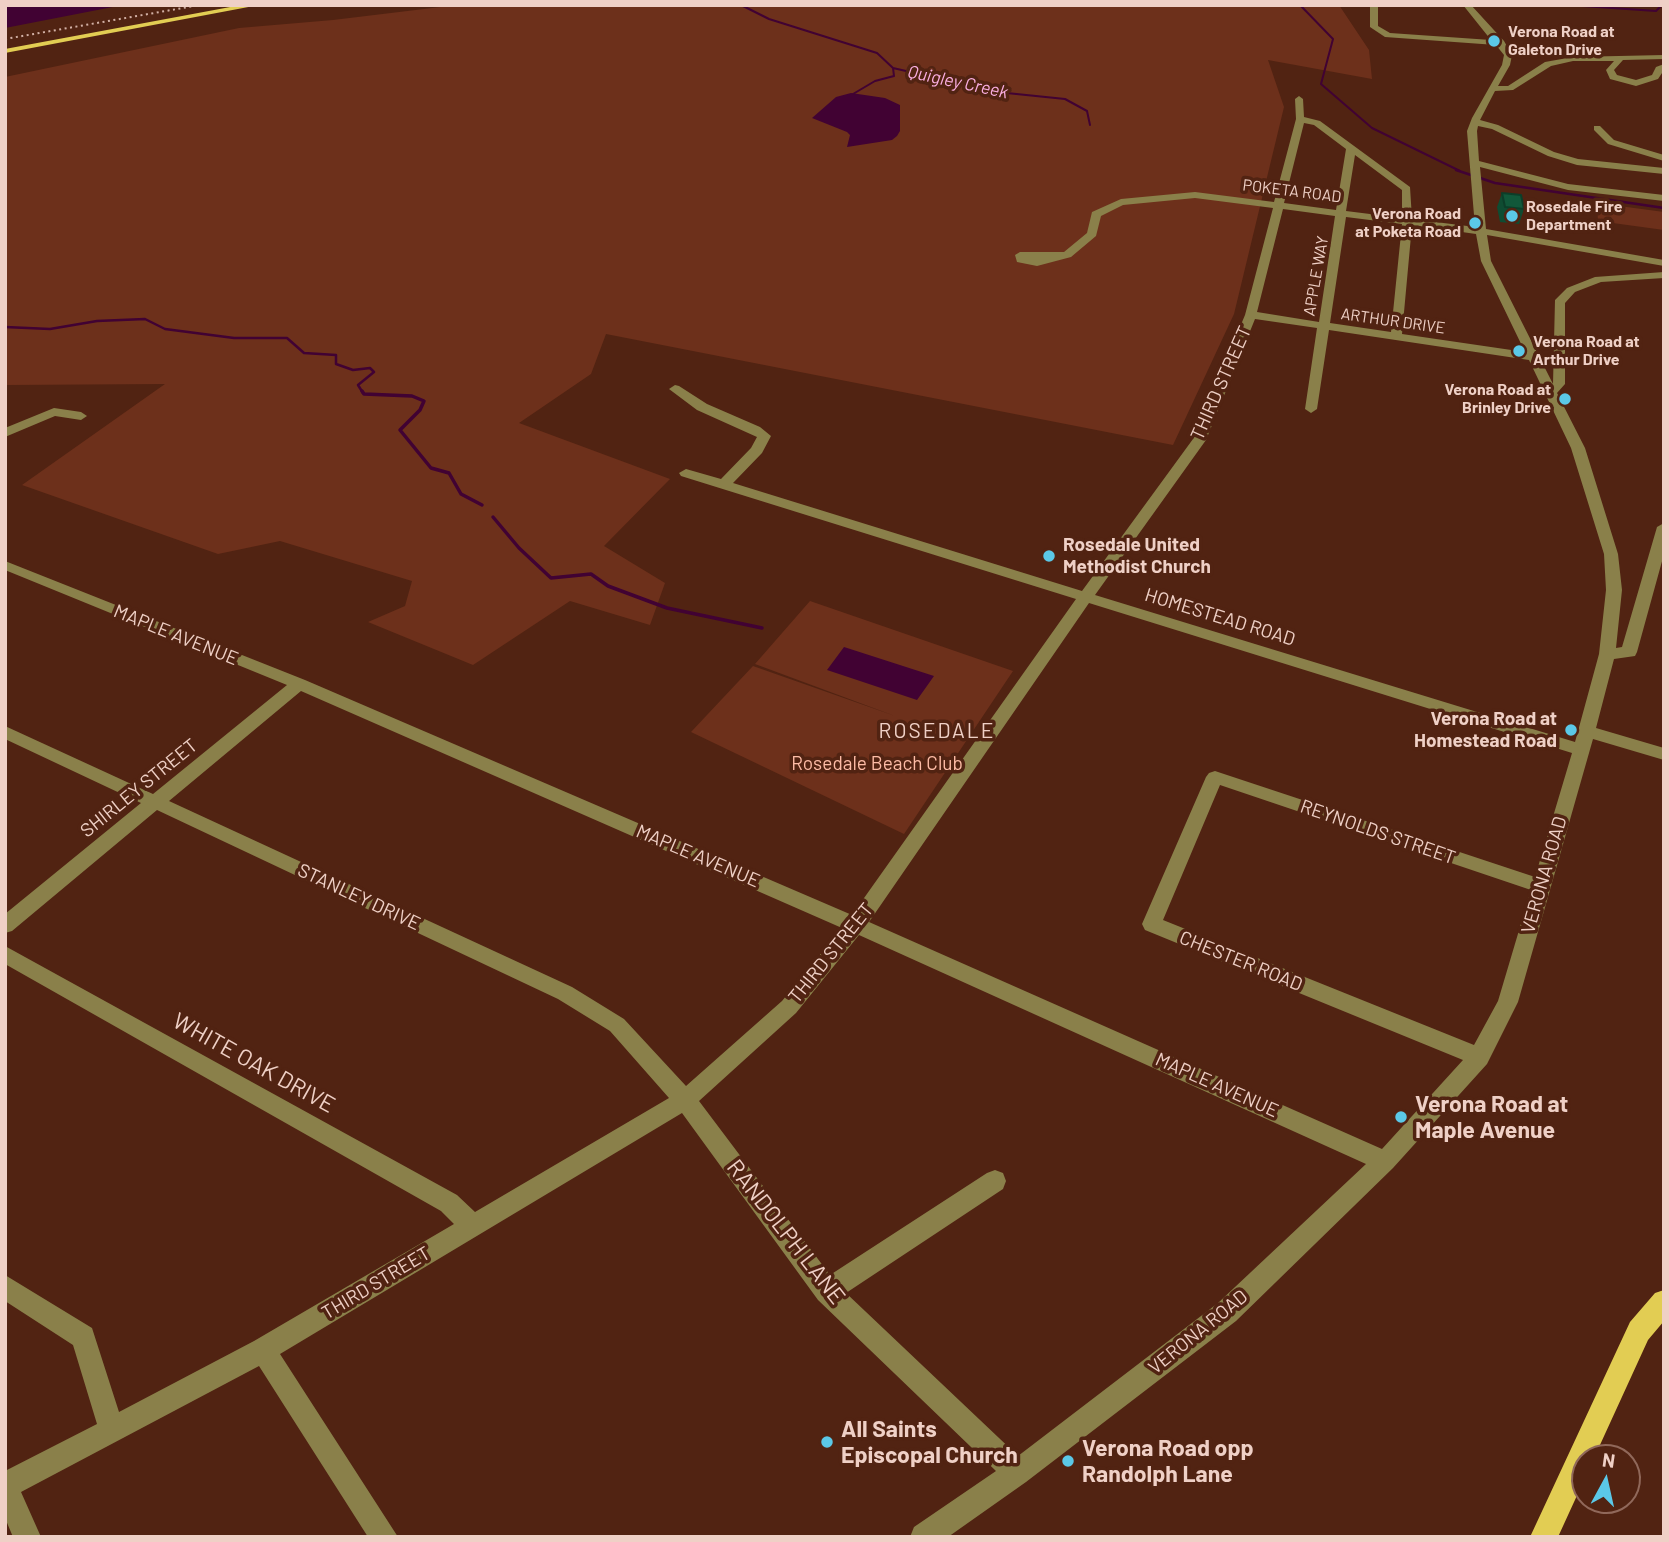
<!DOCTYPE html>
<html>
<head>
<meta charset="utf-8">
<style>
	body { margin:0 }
	#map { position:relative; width:1669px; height:1542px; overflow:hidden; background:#512312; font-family:Barlow,sans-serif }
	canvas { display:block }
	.frame { position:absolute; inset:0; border:7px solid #efd0c6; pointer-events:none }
	.north { position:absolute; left:1571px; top:1444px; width:70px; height:70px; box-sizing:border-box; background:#512312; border:2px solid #90685a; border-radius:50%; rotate:8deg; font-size:19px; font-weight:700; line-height:28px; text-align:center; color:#efd0c6 }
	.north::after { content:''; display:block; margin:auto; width:24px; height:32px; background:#5bc8e7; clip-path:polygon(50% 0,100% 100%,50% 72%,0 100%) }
</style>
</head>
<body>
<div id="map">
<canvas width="1669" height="1542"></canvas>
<div class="frame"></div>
<div class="north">N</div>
</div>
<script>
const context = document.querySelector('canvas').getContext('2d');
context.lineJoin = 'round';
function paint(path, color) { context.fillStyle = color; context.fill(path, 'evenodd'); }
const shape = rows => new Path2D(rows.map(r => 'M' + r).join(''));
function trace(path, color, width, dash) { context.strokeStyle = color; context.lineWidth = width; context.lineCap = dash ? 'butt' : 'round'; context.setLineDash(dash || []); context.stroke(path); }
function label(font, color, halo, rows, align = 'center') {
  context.font = font + ' Barlow,sans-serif'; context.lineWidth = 7; context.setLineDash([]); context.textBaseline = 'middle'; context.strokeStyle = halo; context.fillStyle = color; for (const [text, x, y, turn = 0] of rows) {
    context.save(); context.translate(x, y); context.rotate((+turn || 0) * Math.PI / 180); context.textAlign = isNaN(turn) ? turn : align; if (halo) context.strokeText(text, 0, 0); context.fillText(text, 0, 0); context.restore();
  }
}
const green = shape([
	[457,5,1339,5,1369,50,1372,79,1268,60,1284,107,1234,314,1173,445,606,334,591,374,519,423,670,479,604,546,665,583,650,625,570,601,473,665,368,622,405,606,412,581,280,541,218,554,22,485,165,384,5,385,5,77,239,28,333,20],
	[1597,203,1664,212,1664,230,1598,221],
	[810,601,1013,671,904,834,691,732,753,666,895,716,755,664]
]);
const water = shape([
	[5,5,123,5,5,28],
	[851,93,885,98,900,105,900,131,897,136,892,140,847,147,850,135,847,132,812,118,836,97],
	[844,647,934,676,917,700,827,670]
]);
const streamFar2 = shape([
	[741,5,769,19,877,53,893,68,997,92,1065,99,1087,111,1090,125],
	[1300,5,1333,39,1321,84,1372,128,1460,171],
	[1568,5,1656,11,1662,5],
	[853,94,875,81,894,76,893,68]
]);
const streamFar1 = shape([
	[1456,170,1495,183,1664,208],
	[5,327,50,329,97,321,145,319,165,329,234,338,287,338,304,353,336,355,336,364,353,370,370,368,374,372,358,385,363,393]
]);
const stream = shape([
	[362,391,364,394,412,396,424,401,420,410,400,430,431,468,449,473,461,494,482,505],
	[493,517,519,548,551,578,591,574,608,586,667,608,762,628]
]);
const minor = shape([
	[1370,5,1378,5,1378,26,1390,33,1491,40,1463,5,1471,5,1504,41,1512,55,1510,65,1498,86,1508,86,1545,62,1573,57,1664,55,1664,59,1623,60,1614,70,1617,75,1636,80,1652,75,1656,67,1664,64,1664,70,1658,79,1636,86,1610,79,1606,70,1614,61,1573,61,1551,66,1513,90,1495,91,1480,120,1498,125,1554,152,1578,159,1664,168,1664,174,1577,165,1548,156,1492,129,1478,126,1477,131,1479,161,1568,184,1664,195,1664,201,1568,190,1480,167,1486,229,1664,260,1664,266,1487,235,1491,261,1553,384,1555,300,1567,288,1595,277,1664,272,1664,278,1601,282,1575,292,1565,303,1565,384,1557,393,1585,448,1618,554,1622,590,1616,648,1622,647,1657,527,1664,523,1664,554,1637,652,1635,656,1614,659,1596,728,1664,748,1664,760,1593,739,1518,1002,1487,1064,1393,1168,1236,1321,1026,1482,948,1537,910,1537,914,1527,996,1471,818,1300,682,1113,280,1354,398,1537,368,1537,259,1366,21,1492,41,1537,13,1537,5,1518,5,1471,97,1424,73,1345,5,1301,5,1275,92,1328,119,1412,254,1341,454,1224,441,1211,5,964,5,946,457,1195,475,1212,669,1098,610,1031,558,999,157,810,12,931,5,933,5,914,141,803,5,739,5,726,153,794,287,685,5,570,5,561,305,680,852,915,1076,599,681,476,679,473,686,469,721,479,751,448,757,437,697,410,669,389,675,385,679,386,707,404,760,427,771,436,762,453,733,483,1082,591,1193,439,1245,315,1273,208,1195,198,1123,205,1101,216,1096,236,1071,257,1037,266,1017,262,1015,255,1020,252,1064,252,1087,233,1092,212,1121,199,1195,192,1274,202,1296,119,1295,99,1299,96,1303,99,1304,117,1320,121,1410,187,1412,219,1475,227,1467,131,1472,118,1502,65,1504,55,1496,45,1385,37,1370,27,1370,5],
	[1304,123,1314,125,1346,149,1336,210,1284,203,1304,123],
	[1355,155,1402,190,1402,218,1346,211,1355,155],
	[1283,209,1335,216,1319,322,1257,312,1283,209],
	[1346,217,1402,224,1391,332,1330,323,1346,217],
	[1412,225,1476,234,1481,261,1525,352,1402,334,1412,225],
	[1255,319,1317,328,1305,409,1311,413,1317,409,1329,330,1529,360,1571,448,1604,554,1606,590,1599,654,1575,742,1095,595,1206,440,1255,319],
	[1089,603,1572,753,1535,877,1221,773,1215,771,1209,773,1206,777,1142,924,1145,930,1463,1060,1382,1149,869,922,1089,603],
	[301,691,842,928,782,1001,686,1086,624,1019,572,987,169,801,301,691],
	[1220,785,1531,890,1498,1001,1474,1045,1163,920,1220,785],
	[859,935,1366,1164,1218,1303,1018,1456,846,1293,1003,1189,1006,1181,1003,1173,995,1170,987,1173,830,1275,699,1101,796,1013,859,935],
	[1594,126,1600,126,1614,140,1664,155,1664,161,1608,144,1594,130,1594,126],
	[54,408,81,412,87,416,81,420,55,416,5,437,5,428,54,408]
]);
const major = shape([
	[241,5,259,5,5,53,5,49,241,5],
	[1664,1290,1664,1321,1648,1340,1594,1458,1585,1458,1585,1478,1558,1537,1530,1537,1630,1322,1655,1293,1664,1290]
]);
const rail = shape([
	[5,39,200,5]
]);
const wall = shape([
	[1502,193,1524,209,1519,224,1500,222,1497,207]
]);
const building = shape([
	[1502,193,1521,195,1524,209,1505,207,1502,193]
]);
const markers = [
	[1494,41,7,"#5bc8e7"],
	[1512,216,7,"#5bc8e7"],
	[1475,223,7,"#5bc8e7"],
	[1519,351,7,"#5bc8e7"],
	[1565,399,7,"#5bc8e7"],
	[1049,556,7,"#5bc8e7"],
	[1571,730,7,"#5bc8e7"],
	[1401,1117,7,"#5bc8e7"],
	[827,1442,7,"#5bc8e7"],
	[1068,1461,7,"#5bc8e7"]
];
const farPoinames = [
	["Verona Road at",1508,32],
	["Galeton Drive",1508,50],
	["Rosedale Fire",1526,207],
	["Department",1526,225],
	["Verona Road",1461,214,"right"],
	["at Poketa Road",1461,232,"right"],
	["Verona Road at",1533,342],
	["Arthur Drive",1533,360],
	["Verona Road at",1551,390,"right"],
	["Brinley Drive",1551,408,"right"]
];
const farStreetnames = [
	["POKETA ROAD",1292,191,7],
	["APPLE WAY",1316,276,-80],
	["ARTHUR DRIVE",1393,321,8]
];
const farWaternames = [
	["Quigley Creek",958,82,12]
];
const streetNames = [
	["THIRD STREET",1221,383,-66],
	["HOMESTEAD ROAD",1220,617,17],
	["MAPLE AVENUE",176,635,22],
	["SHIRLEY STREET",139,788,-39],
	["REYNOLDS STREET",1378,832,19],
	["MAPLE AVENUE",698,856,23],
	["VERONA ROAD",1544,875,-74],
	["STANLEY DRIVE",359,897,25],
	["THIRD STREET",831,953,-51],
	["CHESTER ROAD",1241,961,22],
	["MAPLE AVENUE",1217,1085,24],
	["THIRD STREET",376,1283,-31],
	["VERONA ROAD",1198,1332,-39]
];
const poiNames = [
	["Rosedale United",1063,545],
	["Methodist Church",1063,567],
	["Verona Road at",1557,719,"right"],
	["Homestead Road",1557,741,"right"]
];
const parkNames = [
	["Rosedale Beach Club",877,764]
];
const neighbourhoodNames = [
	["ROSEDALE",937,731]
];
const nearStreetnames = [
	["WHITE OAK DRIVE",254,1063,29],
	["RANDOLPH LANE",786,1232,52]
];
const nearPoinames = [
	["Verona Road at",1415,1104],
	["Maple Avenue",1415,1130],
	["All Saints",841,1429],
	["Episcopal Church",841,1455],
	["Verona Road opp",1082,1448],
	["Randolph Lane",1082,1474]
];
paint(green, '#6d301b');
paint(water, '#410233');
trace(streamFar2, '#410233', 2);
trace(streamFar1, '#410233', 2.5);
trace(stream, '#410233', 3.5);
paint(minor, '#8a804a');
paint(major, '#e2cd53');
trace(rail, '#d3b1a6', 2, [2, 3.5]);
paint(wall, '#0f4c32');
paint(building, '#11583a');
trace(building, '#0c3e29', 2);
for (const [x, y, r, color] of markers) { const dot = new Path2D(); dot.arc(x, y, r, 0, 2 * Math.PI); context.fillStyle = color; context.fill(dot); trace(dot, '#512312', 2.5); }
label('bold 16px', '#efd0c6', '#512312', farPoinames, 'left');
label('16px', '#efd0c6', '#512312', farStreetnames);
label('italic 18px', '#f9ade0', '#512312', farWaternames);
label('19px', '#efd0c6', '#512312', streetNames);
label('bold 19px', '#efd0c6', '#512312', poiNames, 'left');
label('19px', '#fdbca6', '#512312', parkNames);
context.letterSpacing = '2px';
label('21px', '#efd0c6', '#512312', neighbourhoodNames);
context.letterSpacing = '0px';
label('23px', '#efd0c6', '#512312', nearStreetnames);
label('bold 23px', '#efd0c6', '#512312', nearPoinames, 'left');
</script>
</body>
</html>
